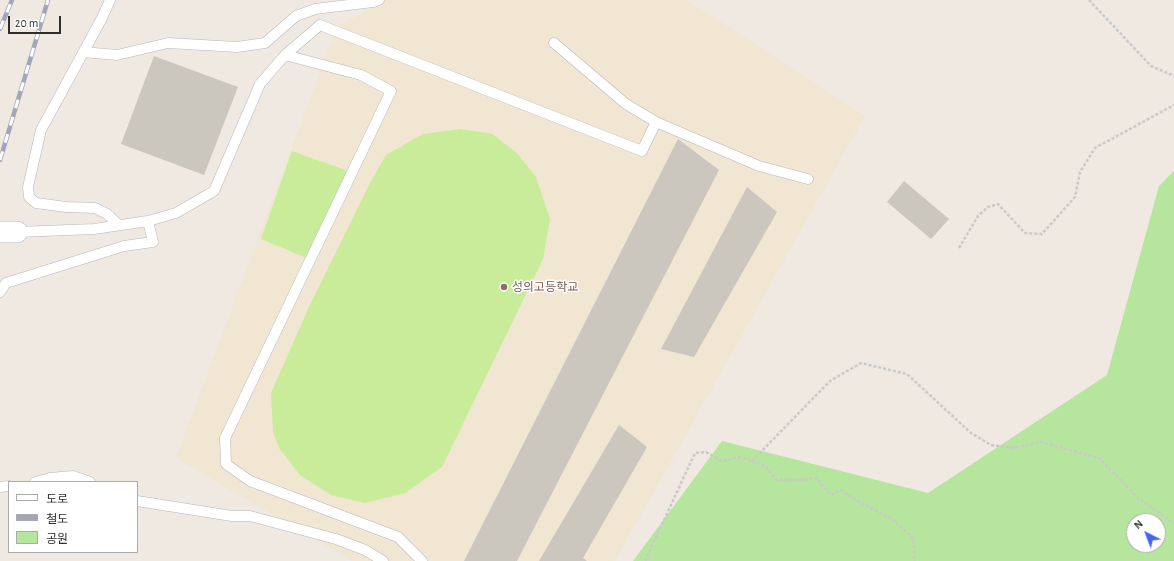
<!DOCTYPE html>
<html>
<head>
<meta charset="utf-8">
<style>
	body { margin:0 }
	#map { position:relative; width:1174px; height:561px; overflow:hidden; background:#efe9e1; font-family:"Alegreya Sans","Noto Sans KR",sans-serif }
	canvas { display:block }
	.legend { position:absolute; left:8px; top:481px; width:130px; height:72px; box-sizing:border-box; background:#fff; border:1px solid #ababab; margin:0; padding:5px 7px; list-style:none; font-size:12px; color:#2e2e2e }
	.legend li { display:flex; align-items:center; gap:8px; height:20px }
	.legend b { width:20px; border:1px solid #ababab }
	.north { position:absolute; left:1126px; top:513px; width:40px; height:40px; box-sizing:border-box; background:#fff; border:1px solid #ababab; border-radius:50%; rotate:318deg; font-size:11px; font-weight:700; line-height:16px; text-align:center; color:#2e2e2e }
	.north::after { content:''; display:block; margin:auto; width:14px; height:18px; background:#4264fb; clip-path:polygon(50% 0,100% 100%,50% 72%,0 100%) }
	.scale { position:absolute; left:8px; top:16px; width:53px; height:18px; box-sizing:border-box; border:2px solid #2e2e2e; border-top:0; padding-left:5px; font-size:12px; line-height:14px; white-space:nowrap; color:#2e2e2e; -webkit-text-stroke:3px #fff; paint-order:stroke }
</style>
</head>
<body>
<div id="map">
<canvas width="1174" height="561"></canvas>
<ul class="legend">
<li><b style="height:5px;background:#fff"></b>도로</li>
<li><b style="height:5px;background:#a3a6b8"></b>철도</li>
<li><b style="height:11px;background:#b6e59e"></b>공원</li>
</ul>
<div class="north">N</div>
<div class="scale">20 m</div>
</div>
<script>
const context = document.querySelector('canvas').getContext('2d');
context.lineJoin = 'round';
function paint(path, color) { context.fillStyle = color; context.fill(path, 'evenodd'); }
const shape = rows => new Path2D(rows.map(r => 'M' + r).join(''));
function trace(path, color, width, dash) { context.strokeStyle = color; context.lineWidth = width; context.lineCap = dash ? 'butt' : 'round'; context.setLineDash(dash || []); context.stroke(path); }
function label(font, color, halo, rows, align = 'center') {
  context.font = font + ' "Alegreya Sans","Noto Sans KR",sans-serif'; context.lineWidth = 3; context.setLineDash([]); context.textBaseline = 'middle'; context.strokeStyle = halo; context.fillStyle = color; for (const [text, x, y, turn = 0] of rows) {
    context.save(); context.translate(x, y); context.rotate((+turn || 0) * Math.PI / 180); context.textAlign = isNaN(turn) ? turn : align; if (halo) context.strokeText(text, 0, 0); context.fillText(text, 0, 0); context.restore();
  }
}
const education = shape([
	[386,0,687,0,865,116,615,561,352,561,176,458,337,27]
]);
const green = shape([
	[1174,171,1174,561,633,561,722,441,928,493,1107,375,1159,186],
	[1134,521,1158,521,1158,545,1134,545]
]);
const pitch = shape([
	[461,129,492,134,517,153,536,177,550,219,543,259,442,467,405,493,365,503,331,495,300,475,279,448,273,432,271,393,309,307,370,183,386,155,423,134],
	[292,151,348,171,307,258,261,239]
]);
const building = shape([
	[154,56,238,87,204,175,121,144],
	[678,139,719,170,517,561,464,561],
	[904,181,949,219,931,239,887,202],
	[747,187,777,212,694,357,661,349],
	[619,425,647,447,583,558,587,561,539,561]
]);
const path = shape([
	[1089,0,1151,66,1174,76],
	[959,248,978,216,988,207,998,204,1025,233,1042,234,1075,197,1080,172,1095,148,1174,105],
	[752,461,766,467,776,480,799,480,816,478,831,495,841,490,856,500,892,519,912,537,914,545,914,561],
	[645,561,695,453,706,452,721,461,741,457,752,461,830,381,861,363,907,374,971,433,991,445,1014,448,1041,442,1099,458,1138,498,1174,523]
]);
const lane = shape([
	[110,0,102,18,41,130,28,187,29,197,36,203,66,207,95,208,107,214,119,225],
	[554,43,626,104,656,122],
	[83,52,117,55,168,43,237,47,265,43,296,16,315,9,373,2,379,0],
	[285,55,361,75,391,91,225,438,226,464,250,481,398,537,422,561],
	[17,232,94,229,148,221,176,213,214,191,260,84,285,55,320,25,642,151,656,122,759,166,808,179],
	[0,292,6,283,124,246,153,242,148,221],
	[35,482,50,478,73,476,90,482],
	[0,487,9,486],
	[137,501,232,516,250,516,336,539,365,550,383,561]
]);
const street = shape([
	[0,232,17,232]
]);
const rail = shape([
	[0,29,12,0],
	[0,160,48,0]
]);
const markers = [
	[504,287,4,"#8d6e63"]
];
const educationNames = [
	["성의고등학교",512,287]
];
paint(education, '#f0e6d1');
paint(green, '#b6e59e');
paint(pitch, '#c9ec9a');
paint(building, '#cbc7bf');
trace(lane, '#b4b7c1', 11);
trace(street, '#b4b7c1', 22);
trace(path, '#c9c9c9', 2.5, [3, 2]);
trace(lane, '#fff', 10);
trace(street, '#fff', 21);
trace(rail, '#a3a6b8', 4.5);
trace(rail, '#fff', 3, [9]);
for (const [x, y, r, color] of markers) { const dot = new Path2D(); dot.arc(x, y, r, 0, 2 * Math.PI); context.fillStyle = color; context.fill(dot); trace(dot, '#fff', 1.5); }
label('12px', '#785e54', '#fff', educationNames, 'left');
</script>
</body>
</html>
